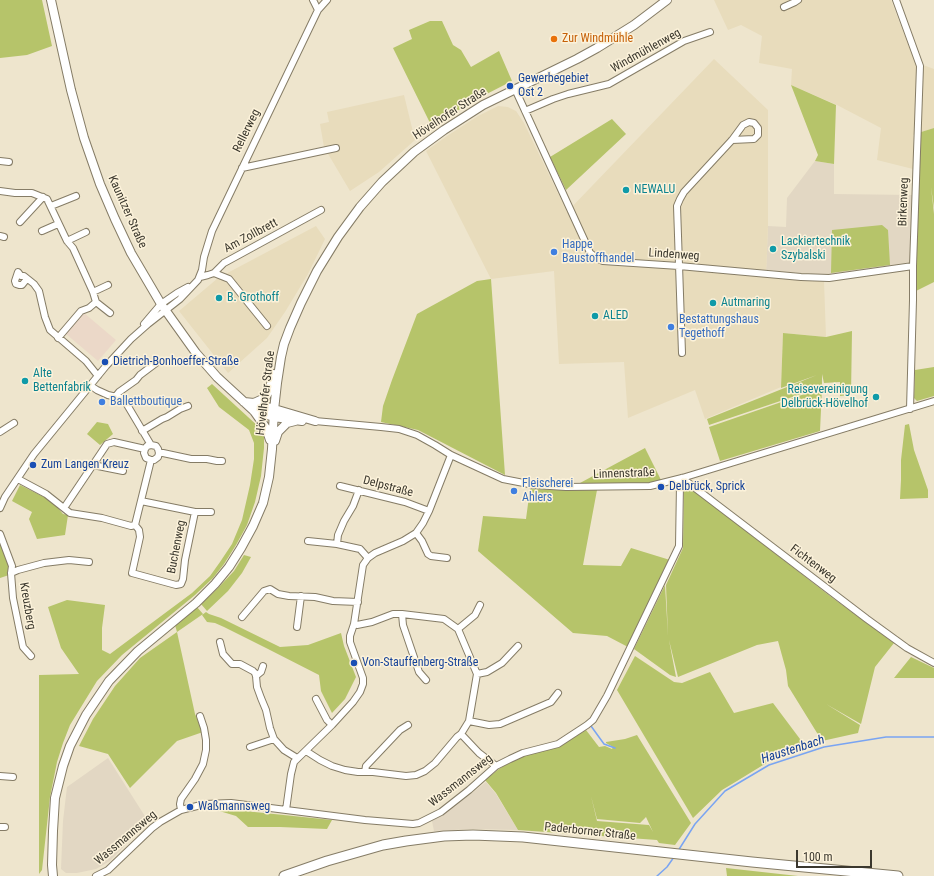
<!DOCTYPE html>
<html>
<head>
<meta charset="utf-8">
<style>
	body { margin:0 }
	#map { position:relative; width:934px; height:876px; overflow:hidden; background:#eee5cd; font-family:"Roboto Condensed",sans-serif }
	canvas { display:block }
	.scale { position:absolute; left:796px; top:850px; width:76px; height:18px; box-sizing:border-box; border:2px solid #3b382e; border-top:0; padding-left:5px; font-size:12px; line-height:14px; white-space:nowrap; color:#3b382e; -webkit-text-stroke:3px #fcf2da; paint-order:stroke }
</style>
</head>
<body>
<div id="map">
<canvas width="934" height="876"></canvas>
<div class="scale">100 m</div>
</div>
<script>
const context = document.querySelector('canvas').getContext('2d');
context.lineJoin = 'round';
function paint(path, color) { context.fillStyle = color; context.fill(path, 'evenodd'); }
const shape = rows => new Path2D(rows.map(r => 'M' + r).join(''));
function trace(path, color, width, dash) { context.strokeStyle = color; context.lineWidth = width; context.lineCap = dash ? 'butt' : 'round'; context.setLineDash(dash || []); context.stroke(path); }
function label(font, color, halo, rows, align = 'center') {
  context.font = font + ' "Roboto Condensed",sans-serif'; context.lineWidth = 3; context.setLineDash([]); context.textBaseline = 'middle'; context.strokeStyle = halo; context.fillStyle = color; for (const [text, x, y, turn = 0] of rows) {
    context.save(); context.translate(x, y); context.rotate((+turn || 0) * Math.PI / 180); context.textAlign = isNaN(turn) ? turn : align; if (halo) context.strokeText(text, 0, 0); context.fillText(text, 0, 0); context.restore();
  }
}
const commercial = shape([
	[815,161,834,164,834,194,912,195,911,262,823,275,766,270,768,226,786,227,787,198],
	[108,758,148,821,110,861,96,869,77,873,66,873,61,869,63,821,67,787],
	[486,782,496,794,518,830,473,829,434,831,432,821,472,793]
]);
const built = shape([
	[714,0,891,0,915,62,934,69,934,128,913,135,913,169,877,160,881,128,837,105,791,85,792,69,759,63,762,36,741,25,728,30],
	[714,59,768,110,768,226,766,277,779,279,824,281,826,337,783,333,781,387,705,419,695,390,628,418,624,362,559,364,554,271,491,279,426,151,447,136,478,116,498,106,508,107,516,111,524,123,567,212],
	[404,95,415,140,379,172,350,191,324,147,320,124,329,122,327,112],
	[316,226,325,239,308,274,285,312,267,338,228,373,179,311,218,278]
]);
const education = shape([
	[84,313,116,340,98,361,66,334]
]);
const green = shape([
	[0,0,42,0,52,46,27,55,0,58],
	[430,21,442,21,453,45,461,50,471,67,499,51,512,81,471,102,432,127,393,48,412,39,409,30],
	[791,85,836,105,834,164,815,161,818,155],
	[612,119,626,134,566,190,550,157],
	[934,128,934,208,931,187,934,214,934,282,914,292,918,133],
	[882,225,888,230,890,265,831,273,832,230],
	[491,279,505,475,418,430,381,422,383,406,392,380,417,314,477,281],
	[852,331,851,395,840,396,840,382,824,383,822,374,822,387,709,425,707,419,817,375,781,388,783,333,826,337],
	[934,367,934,396,917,401,914,398,915,370],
	[212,384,260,428,264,436,264,448,261,476,255,502,247,525,236,545,224,564,213,578,195,595,122,655,97,681,70,725,63,743,57,762,50,797,42,870,39,874,39,675,79,674,61,648,48,607,67,600,105,605,102,628,102,650,110,654,192,593,210,576,220,562,232,544,242,520,250,485,254,459,254,443,249,430,219,407,207,388],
	[822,388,820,431,720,461,709,427],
	[97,422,108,424,113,434,100,445,87,434],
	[909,424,914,450,928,490,928,498,900,499,901,480,901,460,905,425],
	[645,448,661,480,646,484,580,483],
	[684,483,830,596,894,643,875,667,861,724,826,704,860,725,858,733,822,741,788,686,786,670,778,641,757,645,678,677,669,640,676,677,670,675,634,649,665,585,668,636,666,585,683,548],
	[20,485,52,501,63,514,68,515,65,535,37,539,29,519,32,512,12,501],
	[530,489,566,490,597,490,583,565,621,566,631,548,670,560,628,647,607,636,573,633,478,551,483,516,526,519],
	[0,540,9,562,9,575,0,578],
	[244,555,251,557,242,573,228,591,207,611,201,604,218,588,234,571],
	[197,607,203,614,177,632,195,714,203,732,177,741,130,788,108,754,79,746,93,719,115,686,140,658,177,632,175,625],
	[206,612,209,614,221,618,280,647,308,645,341,633,344,646,356,677,345,699,332,713,321,691,319,675,268,649,224,627,215,623,207,622,202,615],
	[635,656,674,682,682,683,710,672,734,713,773,703,806,747,768,762,737,781,722,790,693,818,617,690],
	[911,657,934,668,934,678,894,678],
	[586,730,599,747,605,746,612,749,613,747,606,743,606,742,625,739,637,735,691,823,675,845,659,843,657,840,518,830,496,793,485,780,499,769,511,761,524,755,559,746],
	[591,796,597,819,640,823,646,817,653,832,649,825,597,821],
	[216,810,235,810,332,820,327,829,280,827,248,827,236,816],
	[726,868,798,876,727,876]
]);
const stream = shape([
	[591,726,604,744,615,748],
	[678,851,695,824,725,791,769,765,824,747,886,737,934,737],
	[657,876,667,867,674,857]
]);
const street = shape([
	[313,0,318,10],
	[896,0,920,66,913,266,913,300,910,409],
	[784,7,795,2,798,0],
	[515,89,588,248,590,253,598,259,603,261,679,266,801,277,829,278,913,266],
	[525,111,553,99,568,94,609,84,684,41,710,32],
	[0,161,9,162],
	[242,168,336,148],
	[0,191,15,193,32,193,47,199,67,241,73,248,93,292,96,302,89,308,81,311,58,338],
	[51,206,76,196],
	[20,222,43,197],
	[42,231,58,224],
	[0,236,4,237],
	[67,241,86,232],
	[214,273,229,279,267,326],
	[200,277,208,275,214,273,224,263,321,210],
	[26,278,26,280,22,285,19,285,16,284,15,281,18,272,21,276,24,276,34,284,39,291,45,317,50,330,86,361,98,376],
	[93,292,108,285],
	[96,302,110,313],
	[144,324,161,304,177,293,188,287],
	[682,353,677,206,680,199,684,192,732,140,743,125,749,122,754,123,758,128,758,135,754,139,732,140],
	[91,386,97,390,108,395,121,398,126,403,151,445,156,446,158,449,159,453,158,457,154,460,151,460,146,458,144,453,145,449,147,446,151,445],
	[115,397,119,392,136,380,140,375,156,363],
	[315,421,381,427,399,429,417,435,435,445,451,455,503,479,534,485,566,487,650,486,682,478,934,401],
	[142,431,162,419,167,417,180,409,188,406],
	[0,432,14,423],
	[159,453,163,453,191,459,207,459,217,461,222,461],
	[151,460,135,525,139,530,140,537,132,573,176,585,181,584,183,579,185,560,195,512],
	[93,465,123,471],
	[682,478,867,619,907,648,934,663],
	[18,479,46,494,70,513,102,518,131,526,135,525],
	[340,486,405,502,429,511],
	[141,501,195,512,211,512],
	[0,508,5,497,34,454,106,366,131,339,148,324,180,299,198,280,202,270,204,257,212,231,318,10,327,0],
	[64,508,107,444,114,442,145,449],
	[416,533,422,541,428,554,431,556,447,558],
	[0,534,12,566,11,573,13,598,23,647,31,656],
	[308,541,337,544,360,549,368,558],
	[337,544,338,535,344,521,353,506,359,490],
	[11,573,18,570,44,563,69,560,89,562],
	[402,614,403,625,419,672,426,680],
	[242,617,264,591,270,589,278,594,289,596,315,597,333,601,358,602],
	[297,627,301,596],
	[458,629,475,615,480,605],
	[220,642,223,654,232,664,240,664,253,671,255,673,256,676,257,687,261,698,266,710,270,728,274,739,284,750,297,758],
	[477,674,487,672,502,663,518,646],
	[256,676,261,672,263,666],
	[316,699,327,720,332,725],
	[469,721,489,725,500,724,551,702,558,693],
	[461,734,479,753,496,766],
	[250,747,274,739],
	[306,751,320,760,332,766,345,770,358,772,373,772,406,776,416,775,425,771,435,763,457,737,461,734,469,721,477,674,458,629,444,619,402,614,393,614,372,622,357,625,354,624],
	[365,772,366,766,400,730,408,725],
	[0,776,13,777],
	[181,810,180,804,181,799,195,779,203,764,206,750,206,740,204,728,200,716],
	[286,810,291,774,294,762,332,725,353,702,360,692,363,684,363,678,350,642,350,636,354,624,363,565,368,558,375,553,403,541,416,533,423,523,429,511,451,455],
	[0,827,5,827],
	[96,876,108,870,152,828,160,822,181,810,205,804,231,803,365,820,413,824,419,823,441,812,469,790,496,766,510,759,523,753,558,744,587,725,593,720,607,696,679,546,680,484,682,478]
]);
const secondary = shape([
	[51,0,71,90,84,138,100,184,115,219,131,253,161,304,196,353,217,377,254,411,266,428,270,440],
	[244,402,254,403,315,421],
	[254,403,265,398,269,391,274,374],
	[254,411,274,417,302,421],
	[275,441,278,432,287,423,295,421],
	[53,876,52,865,53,831,55,798,63,766,70,746,86,715,109,681,138,651,196,603,215,584,229,567,241,548,253,526,263,503,269,477,272,449,274,410,277,383,281,357,284,344,290,328,301,303,317,271,338,237,360,207,382,182,414,152,444,130,483,105,577,59,597,48,634,25,667,0]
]);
const primary = shape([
	[284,876,327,861,383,845,406,841,444,836,473,835,523,837,752,862,898,876]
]);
const markers = [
	[554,39,4,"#e8710a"],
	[510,86,4,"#1a4fb4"],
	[626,190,4,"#0f9aa8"],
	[773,249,4,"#0f9aa8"],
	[554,252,4,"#3f7fe0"],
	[219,298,4,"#0f9aa8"],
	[713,303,4,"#0f9aa8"],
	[595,316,4,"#0f9aa8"],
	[671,327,4,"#3f7fe0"],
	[105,362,4,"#1a4fb4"],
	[25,381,4,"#0f9aa8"],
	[876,397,4,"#0f9aa8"],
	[102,402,4,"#3f7fe0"],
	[33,465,4,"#1a4fb4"],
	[661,487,4,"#1a4fb4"],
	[514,491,4,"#3f7fe0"],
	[354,663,4,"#1a4fb4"],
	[190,807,4,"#1a4fb4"]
];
const foodNames = [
	["Zur Windmühle",562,39]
];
const streetNames = [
	["Windmühlenweg",646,51,-29],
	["Hövelhofer Straße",450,114,-33],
	["Rellerweg",247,131,-64],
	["Birkenweg",904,202,-88],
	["Kaunitzer Straße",127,212,66],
	["Am Zollbrett",251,236,-28],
	["Lindenweg",674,255,4],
	["Hövelhofer Straße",266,393,-83],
	["Linnenstraße",624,474,-2],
	["Delpstraße",388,487,15],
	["Buchenweg",177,547,-79],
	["Fichtenweg",813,564,37],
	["Kreuzberg",27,606,80],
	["Wassmannsweg",461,781,-38],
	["Paderborner Straße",590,832,6],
	["Wassmannsweg",126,838,-40]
];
const transitNames = [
	["Gewerbegebiet",518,79],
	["Ost 2",518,93],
	["Dietrich-Bonhoeffer-Straße",113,362],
	["Zum Langen Kreuz",41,465],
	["Delbrück, Sprick",669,487],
	["Von-Stauffenberg-Straße",362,663],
	["Waßmannsweg",198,807]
];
const cultureNames = [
	["NEWALU",634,190],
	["Lackiertechnik",781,242],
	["Szybalski",781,256],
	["B. Grothoff",227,298],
	["Autmaring",721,303],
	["ALED",603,316],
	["Alte",33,374],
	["Bettenfabrik",33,388],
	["Reisevereinigung",868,390,"right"],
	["Delbrück-Hövelhof",868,404,"right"]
];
const shopNames = [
	["Happe",562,245],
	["Baustoffhandel",562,259],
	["Bestattungshaus",679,320],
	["Tegethoff",679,334],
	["Ballettboutique",110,402],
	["Fleischerei",522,484],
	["Ahlers",522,498]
];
const waterNames = [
	["Haustenbach",793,750,-18]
];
paint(commercial, '#e2d7c3');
paint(built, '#e8dcbc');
paint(education, '#ebd8c8');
paint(green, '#b6c46a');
trace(stream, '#79a4f2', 1.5);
trace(street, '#857c66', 8);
trace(secondary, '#857c66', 10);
trace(primary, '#857c66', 11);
trace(street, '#fff', 6);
trace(secondary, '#fff', 8);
trace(primary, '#fff', 9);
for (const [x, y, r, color] of markers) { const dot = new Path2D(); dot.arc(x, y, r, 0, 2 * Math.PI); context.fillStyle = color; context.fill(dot); trace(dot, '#fcf2da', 1.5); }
label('12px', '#c56008', '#fcf2da', foodNames, 'left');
label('12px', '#3b382e', '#fcf2da', streetNames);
label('12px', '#164399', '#fcf2da', transitNames, 'left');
label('12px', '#0d838f', '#fcf2da', cultureNames, 'left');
label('12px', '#366cbe', '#fcf2da', shopNames, 'left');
label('italic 13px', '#0f3d96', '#fcf2da', waterNames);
</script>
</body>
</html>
